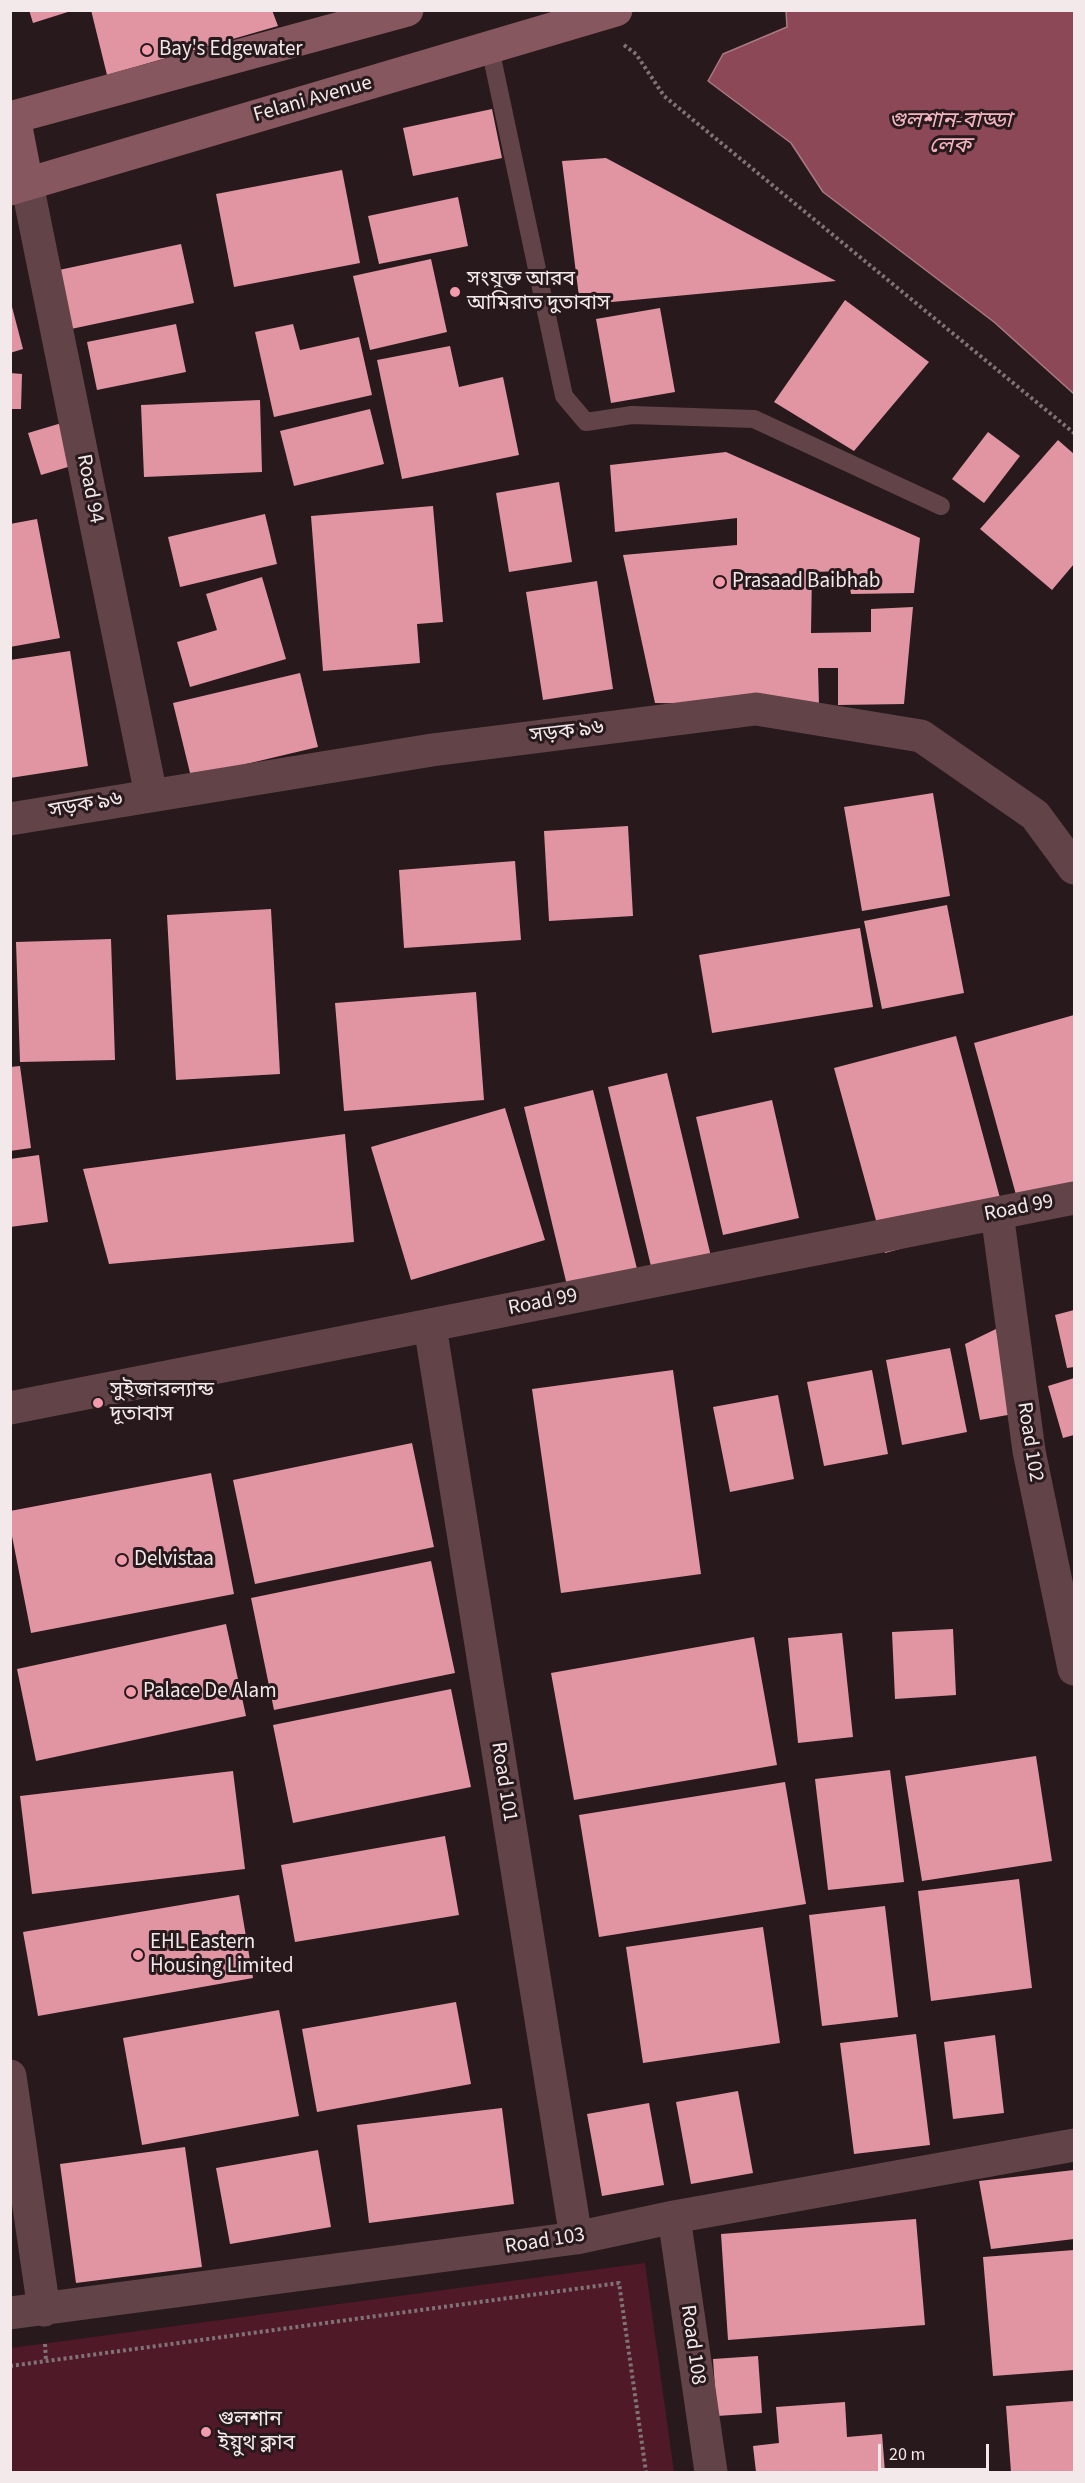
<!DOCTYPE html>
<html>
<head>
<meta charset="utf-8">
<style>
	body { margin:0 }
	#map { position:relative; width:1085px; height:2483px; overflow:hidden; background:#27191c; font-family:"Source Sans 3",sans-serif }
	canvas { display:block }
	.frame { position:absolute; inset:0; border:12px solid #f3e9ea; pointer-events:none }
	.scale { position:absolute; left:878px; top:2444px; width:111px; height:27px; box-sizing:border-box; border:3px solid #f3e9ea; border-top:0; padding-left:8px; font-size:18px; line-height:21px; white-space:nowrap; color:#f3e9ea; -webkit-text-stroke:4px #27191c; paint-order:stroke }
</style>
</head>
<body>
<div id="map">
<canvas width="1085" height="2483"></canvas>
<div class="frame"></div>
<div class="scale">20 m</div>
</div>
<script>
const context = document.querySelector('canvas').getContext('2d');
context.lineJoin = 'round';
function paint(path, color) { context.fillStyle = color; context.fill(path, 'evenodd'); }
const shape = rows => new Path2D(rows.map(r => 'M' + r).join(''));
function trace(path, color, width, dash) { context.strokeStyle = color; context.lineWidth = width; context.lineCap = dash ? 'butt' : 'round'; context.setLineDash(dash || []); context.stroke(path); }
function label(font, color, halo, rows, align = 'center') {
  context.font = font + ' "Source Sans 3","Noto Sans Bengali",sans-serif'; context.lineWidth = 6; context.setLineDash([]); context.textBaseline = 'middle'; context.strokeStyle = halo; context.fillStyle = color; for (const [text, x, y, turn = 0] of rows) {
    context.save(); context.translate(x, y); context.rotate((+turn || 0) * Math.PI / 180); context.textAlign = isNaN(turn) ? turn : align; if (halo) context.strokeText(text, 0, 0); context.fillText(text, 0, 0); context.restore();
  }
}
const green = shape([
	[645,2263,674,2472,11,2472,11,2348]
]);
const water = shape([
	[786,11,1074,11,1074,394,994,322,823,192,791,143,708,81,723,54,787,27,786,11]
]);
const building = shape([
	[29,10,70,10,71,11,33,23],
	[91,10,272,10,278,26,107,75],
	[492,109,502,158,413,176,403,128],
	[606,158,836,281,580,305,562,161],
	[342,170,360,263,234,287,216,194],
	[458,197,468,246,379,264,368,216],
	[181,244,194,303,71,329,59,270],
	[431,259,447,332,370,350,353,276],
	[845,300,929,362,854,451,774,402],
	[11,303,23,349,10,353,10,304],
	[660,308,675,392,611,403,596,319],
	[176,324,186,372,97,390,87,342],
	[293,324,300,350,359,337,372,395,274,417,255,332],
	[450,346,459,387,503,377,519,455,402,479,377,360],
	[10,373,22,374,21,409,10,409],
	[260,400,262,472,144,477,141,405],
	[370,409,384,464,294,486,280,431],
	[65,422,78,464,41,475,28,433],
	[988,432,1020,456,984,503,952,479],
	[1058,440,1074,454,1074,564,1052,590,980,529],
	[726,452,920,538,914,593,851,594,847,571,812,572,811,633,871,632,871,609,913,607,904,704,838,705,838,668,818,668,819,705,655,703,623,555,737,545,737,518,615,532,610,465],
	[559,482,572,562,509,572,496,493],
	[433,506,443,622,417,624,420,663,323,671,311,516],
	[265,514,277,564,180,587,168,537],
	[37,519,60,638,10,647,10,524],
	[262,577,286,659,190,687,177,642,217,630,206,594],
	[597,581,613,689,543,700,526,592],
	[70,651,88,766,10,778,10,660],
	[300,673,318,747,191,777,173,703],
	[933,793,950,896,862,911,844,807],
	[628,826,633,916,549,921,544,831],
	[515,861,521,940,404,948,399,870],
	[947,905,964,993,882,1009,864,921],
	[271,909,280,1074,176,1080,167,915],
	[860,928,873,1007,712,1033,699,955],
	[111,939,115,1060,20,1062,16,942],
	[476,992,484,1100,344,1111,335,1003],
	[1074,1015,1074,1206,1023,1220,974,1043],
	[956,1036,1006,1220,885,1253,834,1068],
	[20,1066,31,1148,10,1151,10,1067],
	[667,1073,714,1269,655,1283,608,1087],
	[593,1090,641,1285,571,1302,524,1107],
	[772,1100,799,1218,723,1235,696,1117],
	[505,1108,545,1240,411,1280,371,1147],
	[345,1134,354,1242,109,1264,83,1169],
	[39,1155,48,1222,10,1227,10,1159],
	[1074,1310,1074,1367,1067,1368,1055,1315],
	[996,1329,1013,1414,980,1420,965,1344],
	[950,1348,967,1432,902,1445,886,1360],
	[673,1370,701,1574,561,1593,532,1389],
	[872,1370,888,1454,824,1466,807,1382],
	[1074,1378,1074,1435,1063,1438,1048,1386],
	[778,1395,794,1479,730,1492,713,1407],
	[412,1443,434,1547,255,1584,233,1480],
	[211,1473,234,1594,31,1633,10,1526,10,1511],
	[431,1561,455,1673,274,1710,251,1598],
	[226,1624,246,1716,36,1761,17,1669],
	[953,1629,956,1695,895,1699,892,1632],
	[842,1633,853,1737,798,1743,788,1638],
	[754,1637,777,1765,574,1800,551,1673],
	[451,1689,471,1787,293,1823,273,1725],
	[1036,1756,1052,1861,922,1881,905,1776],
	[890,1770,904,1882,828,1890,815,1779],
	[233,1771,245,1869,32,1894,20,1796],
	[785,1782,806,1904,599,1937,579,1815],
	[445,1836,459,1915,295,1942,281,1865],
	[1019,1879,1032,1988,931,2001,918,1891],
	[239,1895,253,1978,38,2016,23,1932],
	[885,1906,898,2017,822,2026,809,1915],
	[763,1927,780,2043,643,2063,626,1947],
	[456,2002,471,2084,317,2112,302,2029],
	[279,2010,299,2116,142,2145,123,2038],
	[916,2034,930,2145,854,2154,840,2043],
	[995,2035,1004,2113,953,2119,944,2042],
	[738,2091,753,2173,691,2184,676,2102],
	[649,2103,664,2185,602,2196,587,2114],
	[502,2108,514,2204,369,2223,357,2125],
	[185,2147,202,2267,76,2283,60,2164],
	[318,2150,331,2227,230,2244,216,2168],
	[1074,2170,1074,2239,991,2249,979,2181],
	[916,2219,925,2325,728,2340,721,2234],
	[1074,2250,1074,2370,993,2376,983,2257],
	[758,2356,762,2413,717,2416,713,2359],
	[1074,2401,1074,2472,1011,2472,1006,2406],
	[845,2402,847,2437,882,2434,885,2472,756,2472,753,2446,779,2443,776,2407]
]);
const path = shape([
	[624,45,636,54,664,96,1074,433],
	[45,2344,46,2361],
	[10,2366,619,2283,646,2472]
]);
const service = shape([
	[490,48,564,396,586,422,632,415,754,419,941,506]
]);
const minor = shape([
	[27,184,151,795],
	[10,819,432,750,756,709,921,736,1035,815,1074,868],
	[997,1213,1029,1451,1074,1669],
	[430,1326,576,2238],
	[10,1408,1074,1198],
	[10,2076,44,2310],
	[674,2217,711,2472],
	[10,2313,576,2238,674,2217,1074,2145]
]);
const secondary = shape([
	[14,117,27,184],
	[10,118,407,10],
	[10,189,616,10]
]);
const markers = [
	[147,50,6,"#f39aab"],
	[455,292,6,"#f39aab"],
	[720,582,6,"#f39aab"],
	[98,1403,6,"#f39aab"],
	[122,1560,6,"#f39aab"],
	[131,1692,6,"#f39aab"],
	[138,1955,6,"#f39aab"],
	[206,2432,6,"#f39aab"]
];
const poiNames = [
	["Bay's Edgewater",159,50],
	["সংযুক্ত আরব",467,280],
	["আমিরাত দুতাবাস",467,304],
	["Prasaad Baibhab",732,582],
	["সুইজারল্যান্ড",110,1391],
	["দূতাবাস",110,1415],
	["Delvistaa",134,1560],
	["Palace De Alam",143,1692],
	["EHL Eastern",150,1943],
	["Housing Limited",150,1967],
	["গুলশান",218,2420],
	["ইয়ুথ ক্লাব",218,2444]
];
const streetNames = [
	["Felani Avenue",313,100,-16],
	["Road 94",89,489,79],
	["সড়ক ৯৬",567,733,-7],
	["সড়ক ৯৬",86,806,-10],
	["Road 99",1019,1209,-11],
	["Road 99",543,1303,-11],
	["Road 102",1029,1442,81],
	["Road 101",503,1782,81],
	["Road 103",545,2242,-9],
	["Road 108",692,2345,82]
];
const waterNames = [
	["গুলশান-বাড্ডা",950,122],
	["লেক",950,147]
];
paint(green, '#4f1927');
paint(water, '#8d4857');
trace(water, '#ac7883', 1.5);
paint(building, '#e195a3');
trace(path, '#7f7375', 4, [3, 3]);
trace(service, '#614348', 18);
trace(minor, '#614348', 33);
trace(secondary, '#875760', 33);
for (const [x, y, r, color] of markers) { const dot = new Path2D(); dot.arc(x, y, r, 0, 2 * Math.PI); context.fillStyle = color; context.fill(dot); trace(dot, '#27191c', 2); }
label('21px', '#f3e9ea', '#27191c', poiNames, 'left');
label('21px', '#f3e9ea', '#27191c', streetNames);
label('italic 22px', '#f3b4bf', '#27191c', waterNames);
</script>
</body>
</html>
